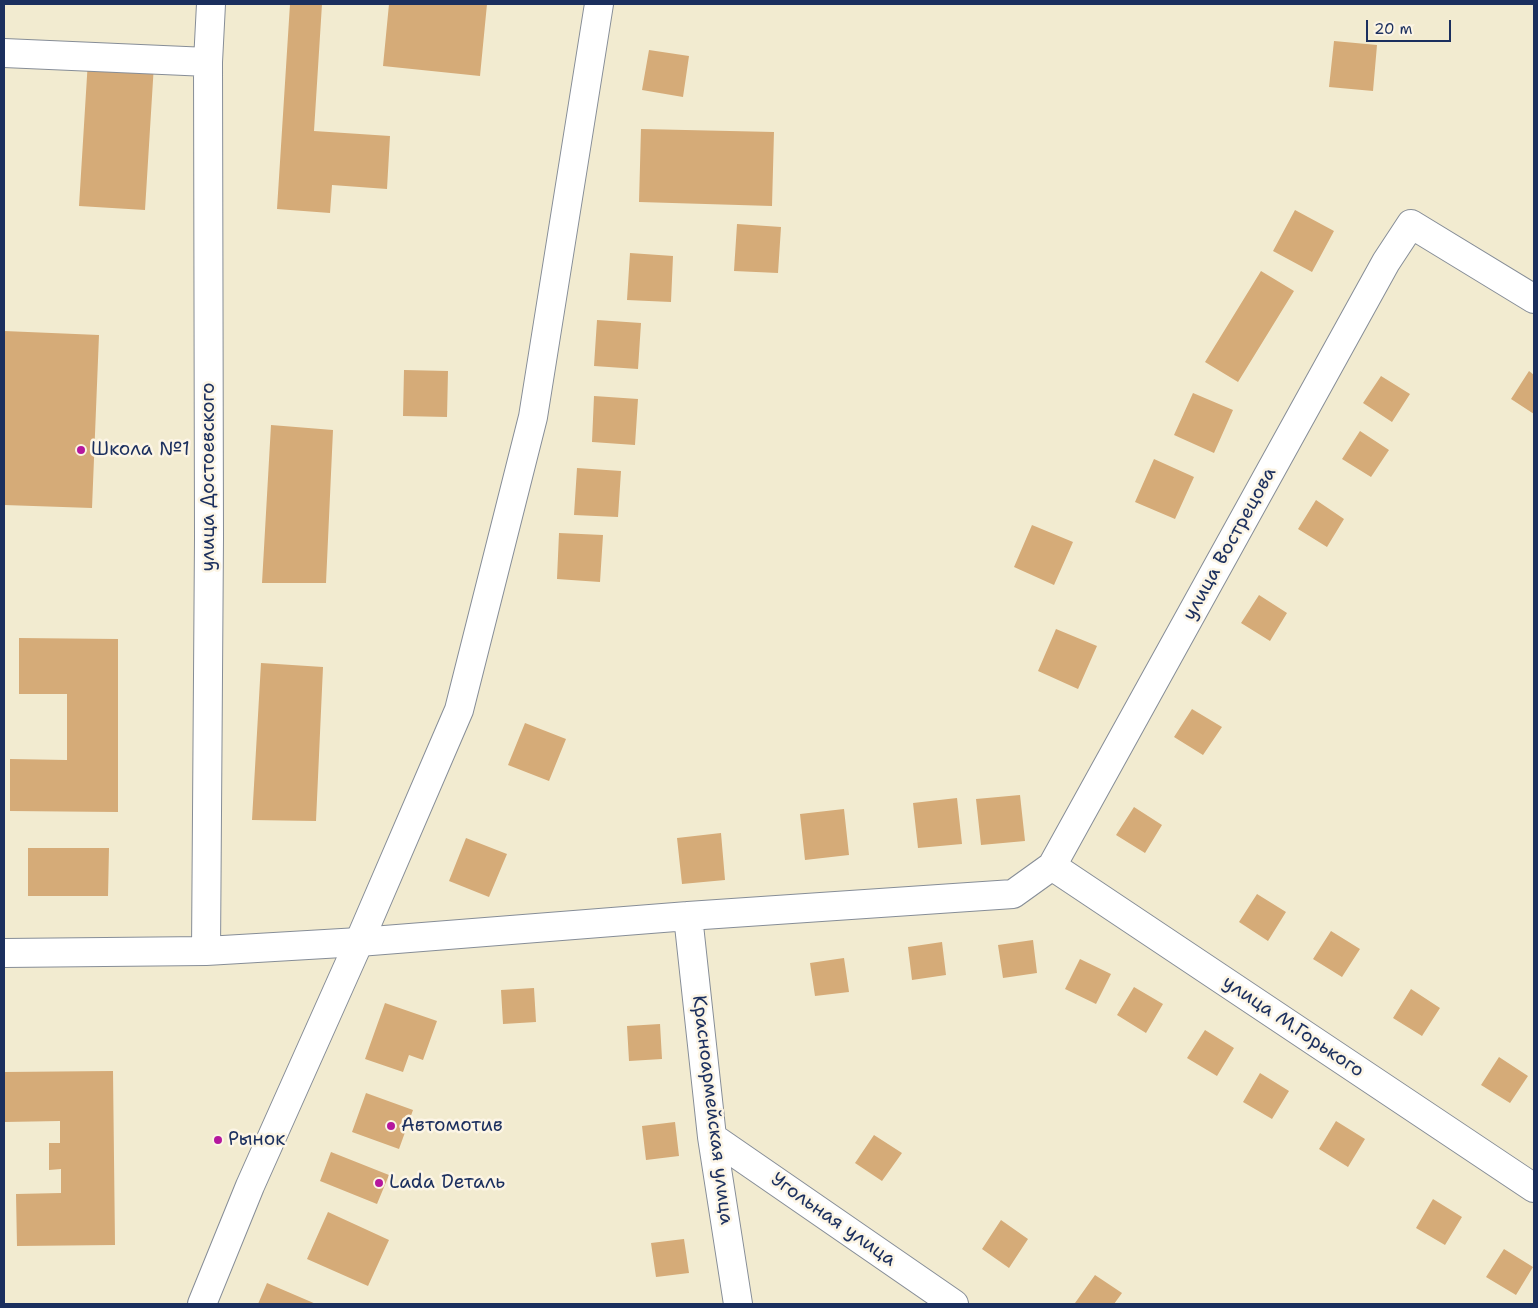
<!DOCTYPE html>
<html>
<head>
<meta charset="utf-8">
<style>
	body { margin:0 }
	#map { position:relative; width:1538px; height:1308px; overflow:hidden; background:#f2ebd0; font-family:"Shantell Sans",sans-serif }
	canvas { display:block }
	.frame { position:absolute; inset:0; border:5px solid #1b2f5e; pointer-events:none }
	.scale { position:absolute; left:1366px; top:20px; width:85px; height:22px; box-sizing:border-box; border:2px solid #1b2f5e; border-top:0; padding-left:6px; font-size:15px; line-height:18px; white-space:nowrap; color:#1b2f5e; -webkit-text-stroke:4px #fcf5e5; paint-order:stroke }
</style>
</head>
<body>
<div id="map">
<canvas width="1538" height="1308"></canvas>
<div class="frame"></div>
<div class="scale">20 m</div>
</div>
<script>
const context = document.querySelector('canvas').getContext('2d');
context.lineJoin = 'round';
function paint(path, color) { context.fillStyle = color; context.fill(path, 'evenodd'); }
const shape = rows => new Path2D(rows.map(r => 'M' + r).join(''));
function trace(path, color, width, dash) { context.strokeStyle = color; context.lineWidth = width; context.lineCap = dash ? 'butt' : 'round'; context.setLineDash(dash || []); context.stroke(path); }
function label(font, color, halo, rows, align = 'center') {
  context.font = font + ' "Shantell Sans",sans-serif'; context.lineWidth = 5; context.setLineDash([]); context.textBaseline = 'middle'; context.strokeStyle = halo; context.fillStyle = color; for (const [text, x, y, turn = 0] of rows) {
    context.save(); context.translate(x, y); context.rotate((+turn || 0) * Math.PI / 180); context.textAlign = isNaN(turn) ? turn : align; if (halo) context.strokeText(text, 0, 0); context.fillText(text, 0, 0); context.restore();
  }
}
const building = shape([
	[290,4,322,4,314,131,390,136,387,189,332,185,330,213,277,209],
	[389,4,487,4,480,76,383,66],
	[1334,41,1377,45,1373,91,1329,87],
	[649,50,689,56,683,97,642,90],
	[88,60,154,64,145,210,79,206],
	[641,129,774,132,772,206,639,202],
	[1295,210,1334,231,1312,272,1273,251],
	[737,224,781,227,778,273,734,271],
	[630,253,673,256,671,302,627,300],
	[1261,271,1294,291,1238,382,1205,362],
	[597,320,641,323,638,369,594,366],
	[4,331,99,335,92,508,4,505],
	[404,370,448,371,447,417,403,416],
	[1529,371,1534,375,1534,414,1511,399],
	[1381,376,1410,394,1392,422,1363,403],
	[1193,393,1233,410,1214,453,1174,435],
	[594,396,638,399,635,445,592,442],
	[271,425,333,430,326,583,262,583],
	[1360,431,1389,450,1371,477,1342,459],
	[1154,459,1194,477,1175,519,1135,502],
	[577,468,621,471,618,517,574,515],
	[1316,500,1344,519,1327,547,1298,529],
	[1032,525,1073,542,1054,585,1014,567],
	[559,533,603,535,600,582,557,579],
	[1259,595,1287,613,1270,641,1241,623],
	[1056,629,1097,646,1078,689,1038,671],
	[19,638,118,639,118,812,10,811,10,759,67,760,67,694,19,694],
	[261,663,323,667,316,821,252,820],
	[1192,709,1222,727,1203,755,1174,737],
	[525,723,566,739,549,781,508,765],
	[1020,795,1025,841,981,845,976,799],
	[957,798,962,844,918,848,913,803],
	[1134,807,1162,825,1145,853,1116,835],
	[844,809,849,855,805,860,800,814],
	[721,833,725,880,682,884,677,838],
	[466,838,507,854,489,897,449,881],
	[28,848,109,848,108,896,28,896],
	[1257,894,1286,912,1268,941,1239,922],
	[1331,931,1360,949,1342,977,1313,959],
	[1033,940,1037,973,1003,978,998,945],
	[942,942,946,975,912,980,908,947],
	[844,958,849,992,815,996,810,963],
	[1080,959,1111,974,1096,1004,1065,989],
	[1134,987,1163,1004,1146,1033,1117,1015],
	[534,988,536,1022,503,1024,501,990],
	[1411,989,1440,1008,1422,1036,1393,1018],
	[385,1003,437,1021,423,1060,409,1055,403,1072,365,1059],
	[660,1024,662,1059,629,1061,627,1026],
	[1205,1030,1234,1048,1217,1076,1187,1058],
	[1499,1057,1528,1076,1510,1103,1481,1085],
	[113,1071,115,1245,17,1246,16,1194,61,1193,61,1169,49,1170,49,1143,60,1143,60,1121,4,1122,4,1072],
	[1260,1073,1289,1091,1272,1119,1243,1102],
	[366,1093,413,1110,399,1149,352,1132],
	[1336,1121,1365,1139,1348,1167,1319,1149],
	[675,1122,679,1156,646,1160,642,1126],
	[874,1135,902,1153,882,1181,855,1163],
	[331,1152,389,1175,377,1204,320,1181],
	[1433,1199,1462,1217,1445,1245,1416,1228],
	[328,1212,389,1240,368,1286,307,1259],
	[1001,1220,1028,1239,1009,1268,982,1249],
	[684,1239,689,1273,656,1277,651,1243],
	[1504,1249,1533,1267,1516,1295,1486,1277],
	[1095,1275,1122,1293,1114,1304,1075,1303],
	[267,1283,316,1304,258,1304]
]);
const street = shape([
	[4,53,208,62],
	[1052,866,1534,1188],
	[688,916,712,1137,738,1304],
	[206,951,209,538,208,62,211,4],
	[4,953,206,951,359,942,688,916,1013,894,1052,866,1386,262,1411,224,1534,299],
	[712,1137,954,1304]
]);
const secondary = shape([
	[202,1304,250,1186,359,942,459,710,533,417,599,4]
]);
const markers = [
	[81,450,5,"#b5179e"],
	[391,1126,5,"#b5179e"],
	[218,1140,5,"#b5179e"],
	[379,1183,5,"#b5179e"]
];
const poiNames = [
	["Школа №1",91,450],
	["Автомотив",401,1126],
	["Рынок",228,1140],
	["Lada Dеталь",389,1183]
];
const streetNames = [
	["улица Достоевского",209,477,-90],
	["улица Вострецова",1230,544,-61],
	["улица М.Горького",1293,1027,34],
	["Красноармейская улица",712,1110,83],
	["Угольная улица",833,1220,35]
];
paint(building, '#d5ab78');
trace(street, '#868d97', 30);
trace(secondary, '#868d97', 30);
trace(street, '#fff', 28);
trace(secondary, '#fff', 28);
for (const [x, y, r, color] of markers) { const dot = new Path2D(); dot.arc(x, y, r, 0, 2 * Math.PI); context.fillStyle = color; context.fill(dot); trace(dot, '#fcf5e5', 2); }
label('19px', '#1b2f5e', '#fcf5e5', poiNames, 'left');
label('19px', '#1b2f5e', '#fcf5e5', streetNames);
</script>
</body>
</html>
